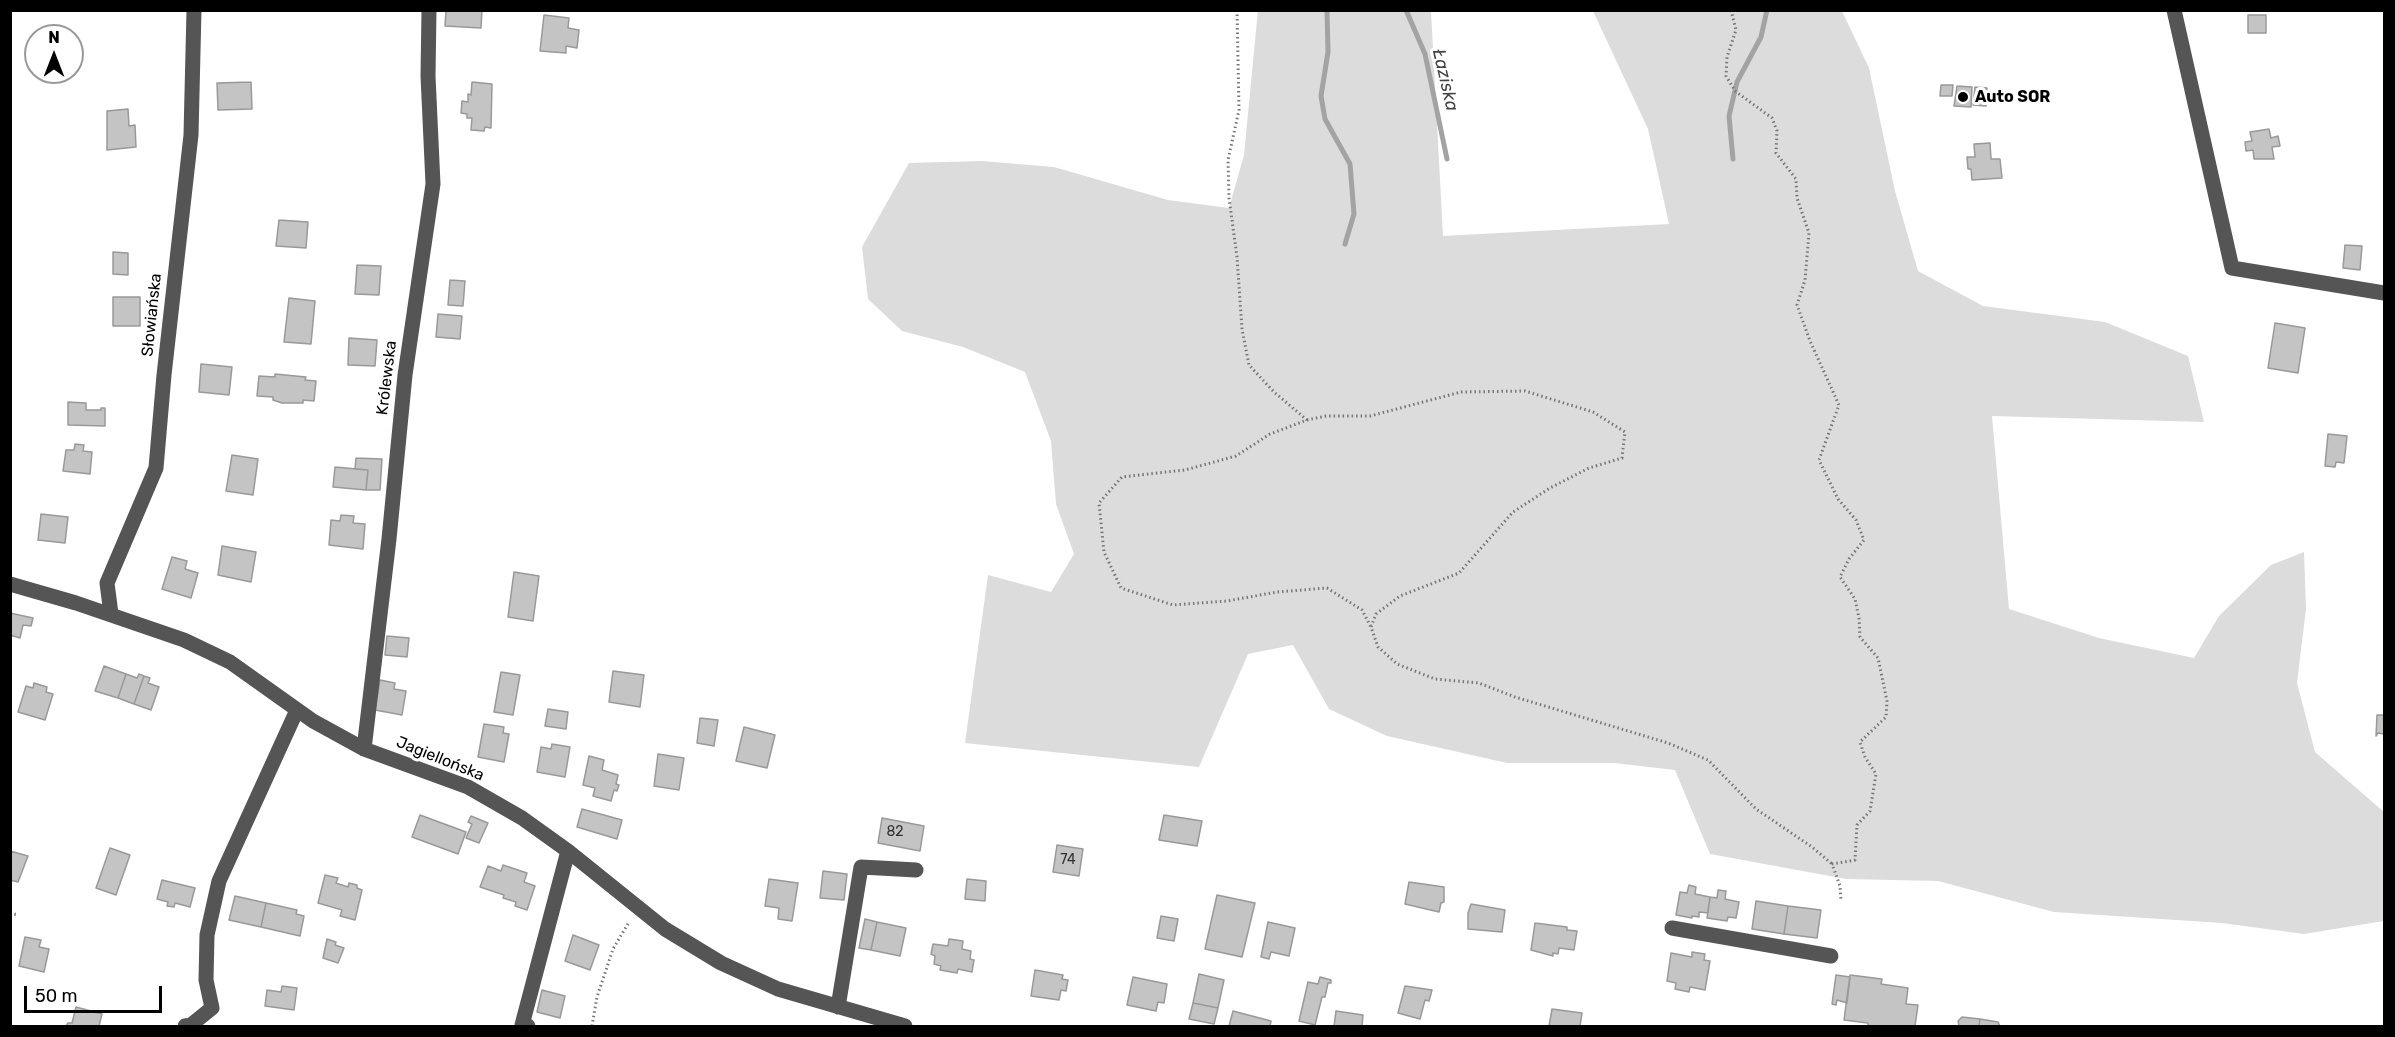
<!DOCTYPE html>
<html>
<head>
<meta charset="utf-8">
<style>
	body { margin:0 }
	#map { position:relative; width:2395px; height:1037px; overflow:hidden; background:#fff; font-family:Rubik,sans-serif }
	canvas { display:block }
	.frame { position:absolute; inset:0; border:12px solid #000; pointer-events:none }
	.north { position:absolute; left:24px; top:24px; width:60px; height:60px; box-sizing:border-box; background:#fff; border:2px solid #999; border-radius:50%; rotate:0deg; font-size:16px; font-weight:700; line-height:24px; text-align:center; color:#000 }
	.north::after { content:''; display:block; margin:auto; width:21px; height:27px; background:#000; clip-path:polygon(50% 0,100% 100%,50% 72%,0 100%) }
	.scale { position:absolute; left:24px; top:986px; width:138px; height:27px; box-sizing:border-box; border:3px solid #000; border-top:0; padding-left:8px; font-size:18px; line-height:21px; white-space:nowrap; color:#000; -webkit-text-stroke:4px #fff; paint-order:stroke }
</style>
</head>
<body>
<div id="map">
<canvas width="2395" height="1037"></canvas>
<div class="frame"></div>
<div class="north">N</div>
<div class="scale">50 m</div>
</div>
<script>
const context = document.querySelector('canvas').getContext('2d');
context.lineJoin = 'round';
function paint(path, color) { context.fillStyle = color; context.fill(path, 'evenodd'); }
const shape = rows => new Path2D(rows.map(r => 'M' + r).join(''));
function trace(path, color, width, dash) { context.strokeStyle = color; context.lineWidth = width; context.lineCap = dash ? 'butt' : 'round'; context.setLineDash(dash || []); context.stroke(path); }
function label(font, color, halo, rows, align = 'center') {
  context.font = font + ' Rubik,sans-serif'; context.lineWidth = 6; context.setLineDash([]); context.textBaseline = 'middle'; context.strokeStyle = halo; context.fillStyle = color; for (const [text, x, y, turn = 0] of rows) {
    context.save(); context.translate(x, y); context.rotate((+turn || 0) * Math.PI / 180); context.textAlign = isNaN(turn) ? turn : align; if (halo) context.strokeText(text, 0, 0); context.fillText(text, 0, 0); context.restore();
  }
}
const green = shape([
	[1258,10,1431,11,1443,236,1669,224,1648,129,1593,11,1842,11,1869,68,1895,191,1918,271,1983,306,2105,322,2188,356,2204,422,1992,416,2009,609,2099,638,2194,658,2219,616,2271,565,2304,552,2306,609,2297,683,2315,752,2384,812,2384,921,2304,934,2222,923,2054,912,1938,881,1846,879,1710,854,1675,770,1614,763,1507,763,1387,736,1329,709,1293,645,1248,654,1199,767,965,743,988,575,1051,592,1074,554,1056,504,1051,441,1025,372,963,347,902,331,868,299,862,247,909,163,982,161,1054,167,1168,200,1229,208,1244,155]
]);
const stream = shape([
	[1327,10,1328,52,1321,96,1325,119,1350,164,1354,214,1345,244],
	[1406,10,1425,54,1447,159],
	[1733,159,1729,116,1737,82,1761,37,1767,10]
]);
const building = shape([
	[446,10,482,10,481,28,445,26,446,10],
	[544,15,569,18,568,28,579,30,577,48,566,46,566,53,540,51,544,15],
	[2248,15,2266,15,2266,33,2248,33,2248,15],
	[251,82,252,109,218,110,217,83,251,82],
	[472,82,492,84,491,128,485,127,484,131,471,130,472,118,467,118,467,114,461,113,462,101,468,102,468,94,471,95,472,82],
	[1941,85,1953,85,1952,96,1940,96,1941,85],
	[1957,86,1972,87,1971,107,1954,106,1957,86],
	[1975,87,1987,88,1986,106,1973,105,1975,87],
	[128,109,129,126,135,125,136,147,107,150,107,111,128,109],
	[2269,129,2271,138,2278,136,2280,146,2272,147,2274,159,2254,159,2253,150,2246,151,2245,142,2252,141,2250,132,2269,129],
	[1990,143,1991,159,2000,159,2002,178,1972,180,1971,169,1968,169,1967,157,1975,157,1974,144,1990,143],
	[279,220,308,222,306,248,276,246,279,220],
	[2345,245,2362,246,2360,270,2343,268,2345,245],
	[113,252,128,253,128,275,113,274,113,252],
	[357,265,381,266,379,295,355,294,357,265],
	[450,280,465,281,463,306,448,305,450,280],
	[113,297,140,297,140,326,113,326,113,297],
	[289,298,315,301,311,344,284,342,289,298],
	[438,314,462,316,460,339,436,337,438,314],
	[2275,323,2305,328,2298,373,2268,368,2275,323],
	[349,338,377,340,375,366,348,365,349,338],
	[201,364,232,367,229,395,199,392,201,364],
	[275,374,306,377,305,380,316,381,314,401,303,400,303,403,282,403,273,400,273,397,257,396,259,376,275,377,275,374],
	[68,402,86,403,86,410,101,410,101,408,105,408,105,426,68,425,68,402],
	[2328,434,2347,436,2344,463,2336,462,2335,467,2325,466,2328,434],
	[75,444,84,445,83,451,92,452,90,474,63,471,66,450,74,450,75,444],
	[232,455,258,459,253,495,226,491,232,455],
	[356,458,382,459,380,490,366,490,368,470,355,469,356,458],
	[335,467,368,470,366,490,333,487,335,467],
	[41,514,68,517,65,543,38,540,41,514],
	[341,515,354,516,353,523,365,524,363,549,329,545,331,520,340,521,341,515],
	[222,546,256,552,251,582,218,575,222,546],
	[172,557,187,561,185,569,198,573,191,598,162,589,172,557],
	[514,572,539,576,533,621,508,617,514,572],
	[10,613,33,618,31,626,23,625,20,638,10,635,10,613],
	[387,636,409,638,407,657,385,655,387,636],
	[104,666,126,674,118,698,95,691,104,666],
	[613,671,644,675,640,707,609,702,613,671],
	[501,672,520,675,513,715,494,712,501,672],
	[126,674,137,678,139,674,144,676,134,704,118,698,126,674],
	[144,676,150,678,148,683,159,687,151,710,134,704,144,676],
	[380,680,395,683,394,689,406,691,402,715,375,710,380,680],
	[34,683,47,687,46,692,53,694,45,720,18,712,26,686,33,688,34,683],
	[548,709,568,712,566,729,545,726,548,709],
	[2377,715,2384,715,2384,734,2378,733,2376,736,2377,715],
	[700,718,718,720,714,746,697,743,700,718],
	[484,724,504,727,503,733,509,734,504,762,478,757,484,724],
	[744,727,775,735,767,768,736,761,744,727],
	[552,744,570,747,565,777,537,772,541,747,551,749,552,744],
	[658,754,684,758,679,790,654,786,658,754],
	[589,756,604,760,602,770,618,775,616,784,619,785,617,791,614,790,611,801,593,796,595,788,583,785,589,756],
	[582,809,622,820,617,839,577,827,582,809],
	[420,815,466,832,458,854,412,837,420,815],
	[1164,815,1202,821,1197,846,1159,840,1164,815],
	[471,816,488,823,479,843,466,838,472,824,468,822,471,816],
	[882,818,924,826,920,851,878,843,882,818],
	[1057,845,1083,849,1079,876,1053,872,1057,845],
	[110,848,130,855,116,895,96,888,110,848],
	[10,851,28,856,18,882,10,880,10,851],
	[503,865,527,873,524,882,535,886,527,910,515,906,516,902,503,898,504,895,480,887,488,866,501,871,503,865],
	[823,871,847,874,844,900,820,898,823,871],
	[325,875,338,878,336,883,348,887,349,883,357,885,357,888,362,890,355,920,340,916,342,910,318,903,325,875],
	[769,879,798,883,792,921,778,919,779,908,765,906,769,879],
	[967,879,986,881,985,901,965,899,967,879],
	[162,880,195,888,190,907,175,903,174,907,167,906,168,902,157,899,162,880],
	[1409,882,1444,887,1444,902,1441,903,1439,912,1405,904,1409,882],
	[1689,885,1696,887,1695,894,1710,897,1708,913,1699,912,1699,917,1692,916,1692,918,1676,915,1680,892,1687,893,1689,885],
	[1718,890,1726,891,1725,899,1739,902,1736,918,1728,917,1727,921,1707,918,1710,897,1717,898,1718,890],
	[1217,895,1255,903,1242,957,1205,949,1217,895],
	[235,896,266,903,261,927,229,920,235,896],
	[1756,901,1788,906,1784,934,1752,929,1756,901],
	[266,903,297,910,296,914,304,916,300,936,261,927,266,903],
	[1471,904,1505,910,1502,932,1468,929,1468,913,1471,904],
	[1788,906,1821,910,1817,938,1784,934,1788,906],
	[1161,916,1178,919,1174,941,1157,938,1161,916],
	[865,919,877,922,871,950,859,948,865,919],
	[877,922,906,928,900,956,871,950,877,922],
	[1268,922,1295,928,1289,956,1271,952,1269,959,1261,957,1268,922],
	[1535,923,1567,927,1567,930,1577,931,1574,950,1559,948,1558,954,1553,953,1553,956,1531,950,1535,923],
	[573,935,599,945,590,970,565,961,573,935],
	[25,937,41,940,39,947,49,949,44,972,19,966,25,937],
	[327,939,336,942,335,945,344,948,338,963,323,958,327,939],
	[949,939,963,941,962,949,971,951,970,959,974,960,972,972,958,969,957,973,940,970,941,966,934,964,935,956,931,954,933,944,948,946,949,939],
	[1692,952,1705,954,1704,960,1710,961,1705,990,1690,987,1689,992,1675,989,1676,983,1667,981,1671,953,1692,957,1692,952],
	[1035,970,1063,975,1062,979,1068,980,1066,991,1061,990,1059,1000,1031,996,1035,970],
	[1199,974,1224,980,1218,1008,1193,1003,1199,974],
	[1836,975,1850,977,1847,1003,1837,1000,1836,1005,1832,1004,1836,975],
	[1850,975,1882,979,1881,984,1908,988,1906,1004,1918,1005,1915,1026,1868,1026,1868,1023,1844,1020,1850,975],
	[1133,977,1167,984,1164,1003,1158,1002,1156,1011,1127,1005,1133,977],
	[1320,977,1331,980,1331,983,1328,983,1325,997,1322,997,1315,1025,1299,1021,1308,982,1318,984,1320,977],
	[282,986,297,988,294,1010,265,1006,267,990,281,992,282,986],
	[1405,986,1432,990,1429,1001,1425,1000,1420,1019,1398,1013,1405,986],
	[542,990,565,996,560,1018,537,1012,542,990],
	[1193,1003,1218,1008,1214,1024,1189,1019,1193,1003],
	[76,1007,102,1014,99,1026,66,1026,68,1023,72,1023,76,1007],
	[1552,1009,1582,1013,1580,1026,1549,1026,1552,1009],
	[1233,1011,1271,1021,1270,1026,1229,1026,1233,1011],
	[1336,1011,1363,1015,1362,1026,1334,1026,1336,1011],
	[1962,1017,1980,1019,1979,1026,1959,1026,1958,1021,1962,1017],
	[1980,1019,1998,1022,2000,1026,1979,1026,1980,1019]
]);
const path = shape([
	[1237,10,1239,110,1228,160,1229,198,1237,257,1242,329,1249,365,1274,392,1307,420,1270,434,1236,456,1185,470,1122,477,1099,503,1104,552,1121,588,1173,605,1227,601,1277,592,1327,588,1362,610,1371,627],
	[1731,10,1736,30,1727,57,1726,76,1735,91,1772,118,1777,131,1776,153,1796,179,1797,198,1809,233,1805,280,1797,305,1810,341,1839,405,1819,460,1838,499,1856,520,1864,540,1849,559,1840,577,1855,599,1859,618,1860,637,1878,658,1887,701,1886,717,1860,742,1865,757,1876,774,1870,811,1857,825,1855,860,1832,864,1840,886,1841,901],
	[1307,420,1326,416,1370,416,1461,392,1525,391,1593,412,1625,432,1622,458,1589,468,1550,488,1513,512,1459,573,1400,596,1376,614,1371,627,1378,647,1397,664,1435,679,1479,683,1515,697,1668,743,1708,760,1756,809,1812,847,1832,864],
	[10,913,18,915],
	[592,1026,597,997,613,949,629,922]
]);
const minor = shape([
	[2174,10,2232,268,2384,293],
	[10,584,76,603,184,640,230,662,313,721,364,749,468,787,522,818,568,851,665,929,721,963,778,989,905,1026],
	[111,614,107,583,156,468,164,375,191,135,194,10],
	[364,749,389,539,405,375,433,184,428,76,429,10],
	[1672,928,1831,956],
	[838,1007,861,867,916,870],
	[185,1026,191,1025,212,1008,206,980,207,935,219,881,297,710],
	[528,1026,522,1025,568,851]
]);
const markers = [
	[1963,97,6,"#000"]
];
const numberNames = [
	["82",895,832],
	["74",1068,860]
];
const poiNames = [
	["Auto SOR",1975,97]
];
const streetNames = [
	["Słowiańska",152,315,-84],
	["Królewska",387,378,-83],
	["Jagiellońska",440,759,22]
];
const waterNames = [
	["Łaziska",1445,80,77]
];
paint(green, '#dcdcdc');
trace(stream, '#a3a3a3', 5);
paint(building, '#c4c4c4');
trace(building, '#999', 1.5);
trace(path, '#777', 3, [1.5, 3]);
trace(minor, '#555', 15);
for (const [x, y, r, color] of markers) { const dot = new Path2D(); dot.arc(x, y, r, 0, 2 * Math.PI); context.fillStyle = color; context.fill(dot); trace(dot, '#fff', 2); }
label('14px', '#313131', null, numberNames);
label('bold 16px', '#000', '#fff', poiNames, 'left');
label('16px', '#000', '#fff', streetNames);
label('italic 18px', '#444', '#fff', waterNames);
</script>
</body>
</html>
